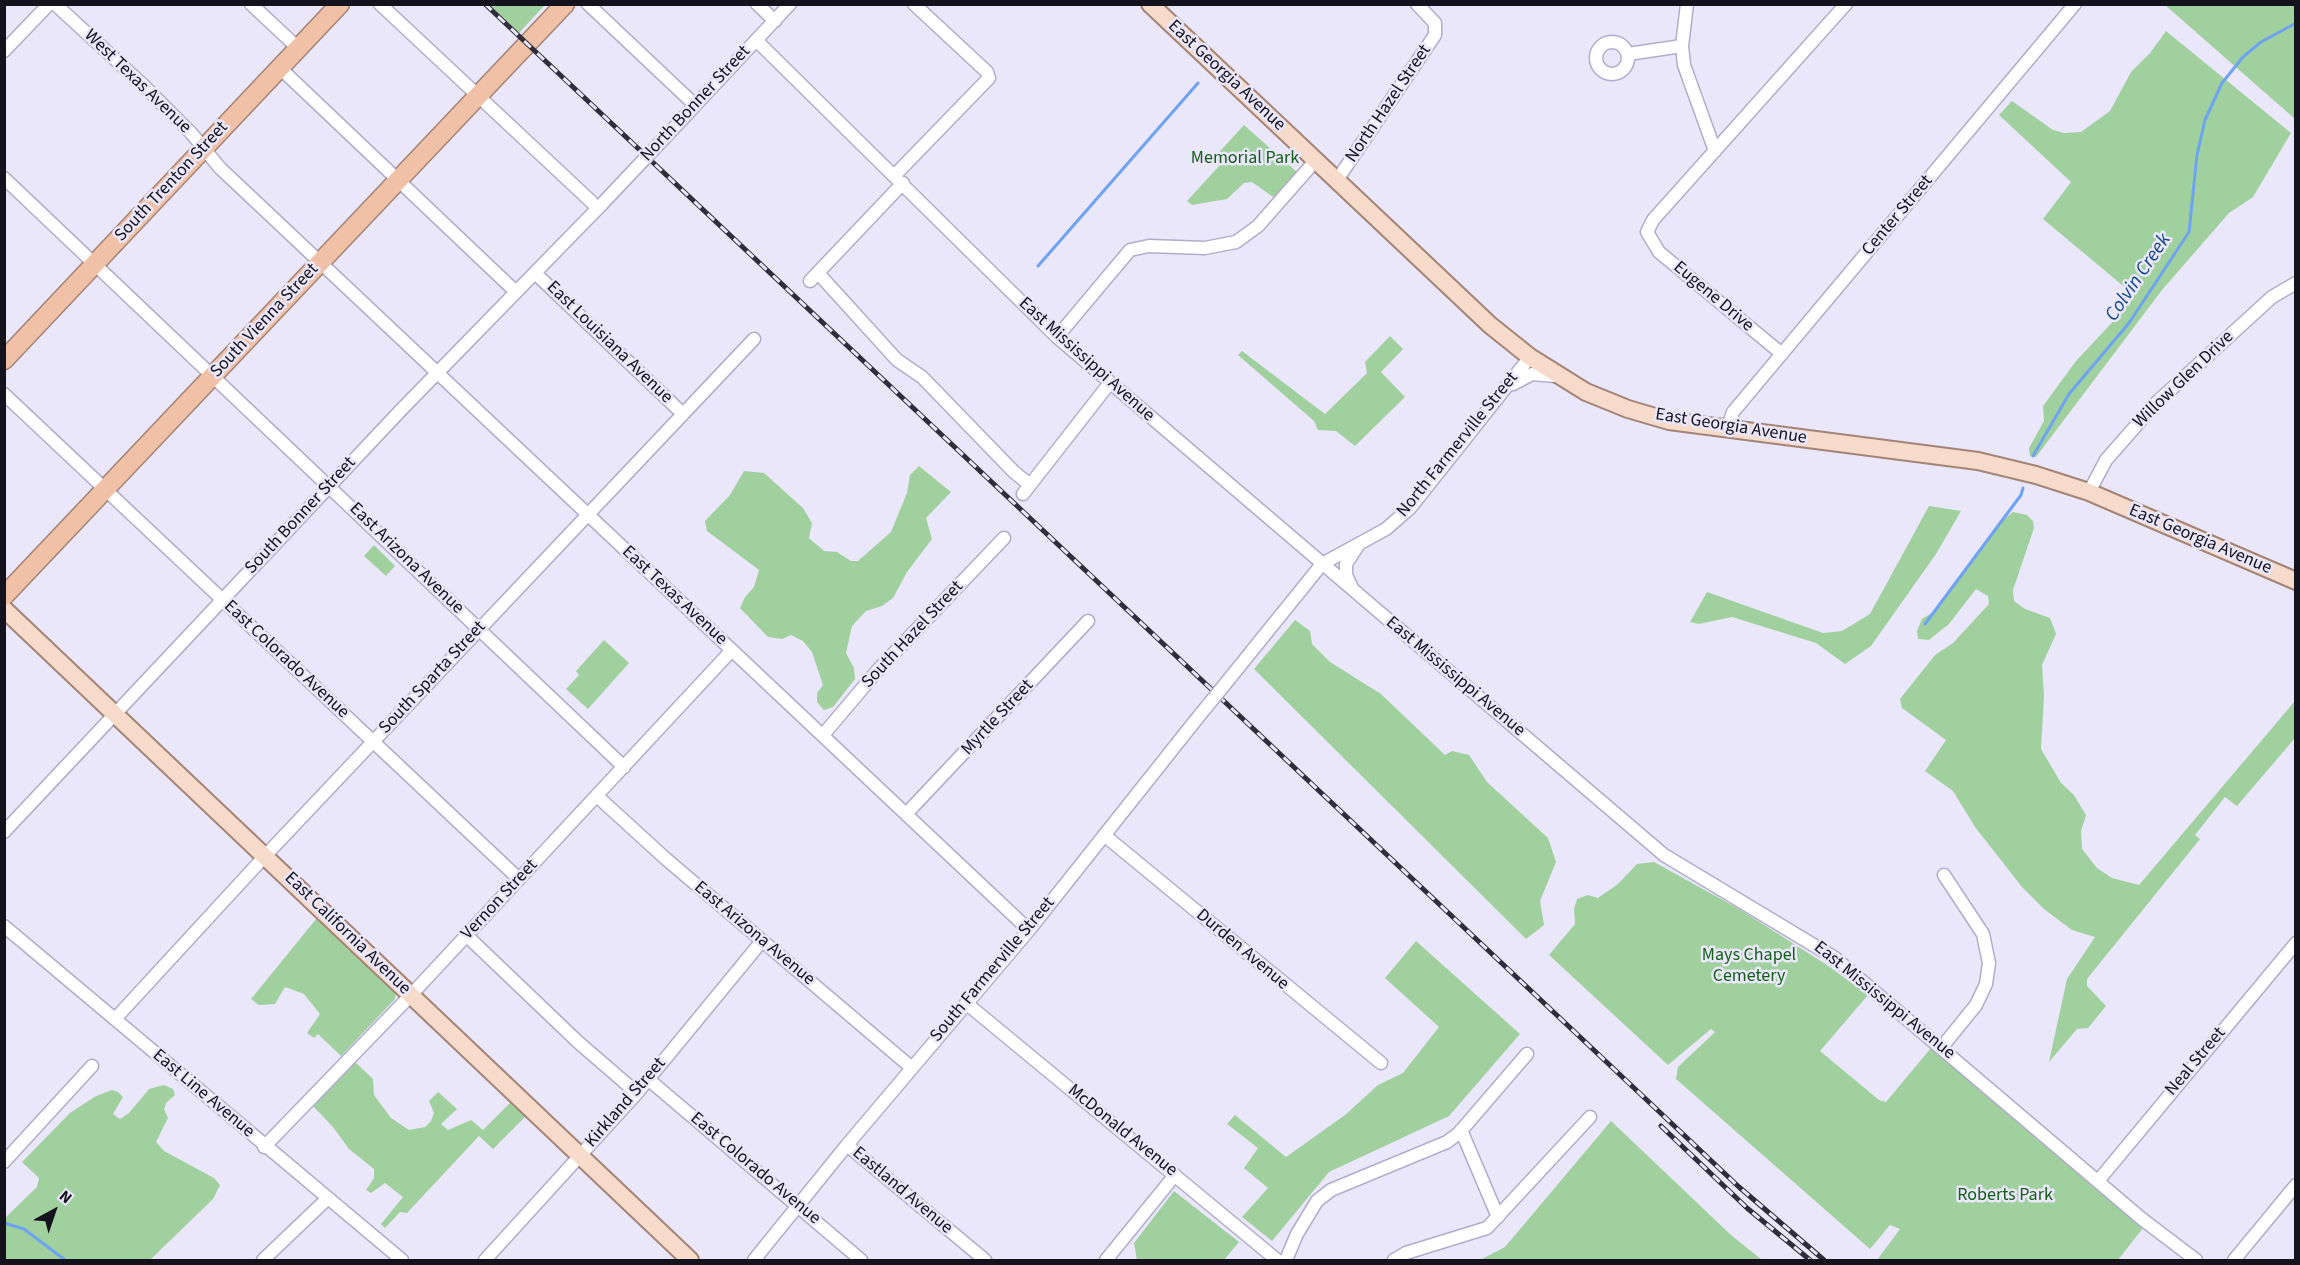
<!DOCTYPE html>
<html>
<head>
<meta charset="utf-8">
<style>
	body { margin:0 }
	#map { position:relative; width:2300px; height:1265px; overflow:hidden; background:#ebe7fb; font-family:"Source Sans 3",sans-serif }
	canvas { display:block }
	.frame { position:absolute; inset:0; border:6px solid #14121d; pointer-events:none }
	.north { position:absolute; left:24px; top:1181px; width:60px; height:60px; -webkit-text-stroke:4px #ebe7fb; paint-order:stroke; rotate:40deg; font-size:16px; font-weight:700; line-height:24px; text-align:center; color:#14121d }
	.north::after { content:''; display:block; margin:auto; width:21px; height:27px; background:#14121d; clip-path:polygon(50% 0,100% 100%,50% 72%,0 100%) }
</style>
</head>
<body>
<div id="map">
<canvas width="2300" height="1265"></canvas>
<div class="frame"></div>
<div class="north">N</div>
</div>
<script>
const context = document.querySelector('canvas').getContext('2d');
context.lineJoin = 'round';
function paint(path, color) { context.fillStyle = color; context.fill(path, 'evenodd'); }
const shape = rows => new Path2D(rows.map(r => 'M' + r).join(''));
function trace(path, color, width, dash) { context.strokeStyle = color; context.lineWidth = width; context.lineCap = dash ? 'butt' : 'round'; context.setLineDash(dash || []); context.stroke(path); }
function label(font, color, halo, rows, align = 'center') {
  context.font = font + ' "Source Sans 3",sans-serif'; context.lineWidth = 5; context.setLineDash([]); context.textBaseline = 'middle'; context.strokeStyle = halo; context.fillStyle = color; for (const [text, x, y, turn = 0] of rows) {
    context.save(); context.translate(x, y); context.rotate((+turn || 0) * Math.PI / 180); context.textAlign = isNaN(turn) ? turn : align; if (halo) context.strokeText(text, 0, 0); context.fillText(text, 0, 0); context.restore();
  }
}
const green = shape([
	[487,5,545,5,518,34],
	[2165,5,2295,5,2295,119],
	[2166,31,2291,133,2253,197,2229,213,2162,290,2036,457,2030,456,2029,448,2044,421,2043,406,2076,361,2120,314,2134,295,2043,219,2071,182,1999,115,2012,101,2053,130,2064,133,2081,132,2110,111,2131,72,2150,53],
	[1244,125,1298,173,1276,199,1252,182,1244,183,1227,199,1192,205,1187,201,1219,166,1213,159],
	[1390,336,1403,349,1381,372,1405,397,1355,446,1336,431,1318,430,1314,421,1238,355,1242,351,1325,414,1367,373,1365,362],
	[919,466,951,492,926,518,932,539,907,572,893,598,882,606,866,611,852,626,846,653,854,668,855,679,833,707,824,710,817,702,817,693,823,685,812,652,803,641,791,635,782,639,768,637,740,608,745,597,754,587,759,570,707,531,705,521,730,495,744,471,764,473,803,508,812,523,809,538,824,551,837,552,851,561,858,561,891,532,907,493,910,475],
	[1929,506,1961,511,1936,554,1871,646,1845,664,1816,643,1732,617,1699,624,1690,622,1707,592,1823,633,1842,631,1870,614],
	[2013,512,2027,515,2033,521,2034,528,2013,590,2014,601,2025,609,2050,618,2056,634,2042,665,2044,696,2041,749,2061,783,2074,795,2086,815,2081,831,2082,849,2097,868,2112,878,2139,885,2295,701,2295,738,2237,806,2225,797,2195,835,2200,839,2087,979,2087,986,2106,1006,2088,1028,2077,1029,2049,1062,2067,979,2095,937,2072,930,2044,909,2022,887,1975,827,1953,791,1925,771,1946,740,1902,708,1900,699,1935,655,1953,643,1989,604,1988,596,1976,589,1949,624,1929,640,1918,639,1917,631,1922,619,1935,611,1998,524],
	[374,545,395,566,386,576,364,556],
	[1295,620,1310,631,1312,644,1330,662,1381,694,1445,755,1452,751,1469,755,1487,782,1548,838,1556,862,1540,901,1544,925,1526,939,1254,669],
	[604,640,629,663,588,709,566,689,579,675,576,671],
	[1654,862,1739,909,1827,965,1868,995,1820,1051,1879,1100,1886,1102,1931,1048,2143,1228,2118,1260,1877,1260,1900,1229,1890,1225,1870,1249,1676,1079,1678,1067,1715,1032,1711,1029,1668,1065,1549,955,1575,924,1574,909,1577,899,1588,895,1598,898,1618,884,1637,864],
	[317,918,396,993,395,999,341,1056,318,1034,314,1038,307,1033,320,1014,304,994,285,987,275,1004,259,1005,251,999],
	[1416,941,1520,1034,1449,1116,1329,1172,1272,1241,1242,1217,1268,1188,1244,1168,1258,1148,1227,1124,1235,1115,1286,1157,1345,1115,1378,1085,1403,1073,1439,1027,1385,978],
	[354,1061,373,1079,374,1095,391,1118,409,1130,425,1127,431,1121,434,1113,429,1101,438,1092,457,1109,441,1124,448,1130,471,1120,483,1130,511,1102,526,1116,493,1149,479,1136,407,1213,400,1212,385,1228,381,1224,403,1197,385,1183,371,1193,366,1190,374,1178,374,1169,349,1149,333,1127,312,1105],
	[164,1085,173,1089,175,1095,166,1103,164,1109,168,1118,156,1142,164,1151,214,1178,220,1185,213,1199,150,1260,5,1260,5,1218,37,1187,39,1178,22,1162,70,1113,96,1096,112,1090,118,1092,123,1097,113,1114,120,1119,129,1113,149,1089],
	[1611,1121,1731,1235,1762,1260,1480,1260,1505,1247],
	[1174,1191,1239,1242,1224,1260,1137,1260,1134,1243]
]);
const stream = shape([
	[1038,266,1198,83],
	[2033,456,2069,394,2129,323,2189,232,2197,155,2205,120,2222,83,2243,57,2261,42,2296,23],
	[1925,624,2021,495,2023,488],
	[4,1223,24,1229,65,1260]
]);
const minor = shape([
	[55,4,143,85,192,134,220,168,1029,930],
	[251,4,298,48],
	[380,4,598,208],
	[588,4,695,105],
	[757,4,775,21],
	[1687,4,1682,46,1684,65,1715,151],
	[756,40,1057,337,1664,855,1835,958,2142,1219,2196,1260],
	'1596 58a16 16 0 1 1 32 0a16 16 0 1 1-32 0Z',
	[4,51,49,4],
	[1628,54,1682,46],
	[280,68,516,292],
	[688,113,790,4],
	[895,175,989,78,987,72,914,4],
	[4,178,624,767],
	[1337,180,1435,35,1435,23,1417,4],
	[535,273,683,414],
	[818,273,897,360,922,377,1014,472,1030,485],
	[810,281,903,183],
	[1057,337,1130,250,1149,246,1205,248,1236,242,1258,226,1316,160],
	[1782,354,1659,252,1647,232,1653,220,1846,4],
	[1513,384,1532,374,1555,376],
	[4,394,519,879],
	[1727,430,1733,412,2075,4],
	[2089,492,2106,460,2155,404,2272,297,2296,283],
	[1023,494,1109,384],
	[1352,588,1346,575,1346,564,1357,547],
	[1230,678,1322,564,1386,529,1410,508,1530,357],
	[823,735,878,670,1004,538],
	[598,797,666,859,912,1068],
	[907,813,1088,621],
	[4,832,401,410,602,204],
	[1104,835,1381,1063],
	[4,926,402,1260],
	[466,935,578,1042,637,1093],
	[966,1003,1277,1260],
	[115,1019,265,856,754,339],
	[1942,1047,1976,1005,1986,984,1989,963,1983,934,1944,875],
	[648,1079,861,1260],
	[1461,1130,1498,1217],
	[847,1145,985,1260],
	[264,1147,411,995,732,650],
	[4,1162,92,1066],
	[2098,1181,2296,943],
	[263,1260,327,1199],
	[485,1260,637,1093,762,941],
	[754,1260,847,1145,1029,930,1195,721],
	[1106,1260,1175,1175],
	[1286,1260,1297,1234,1317,1201,1331,1190,1447,1142,1459,1133,1527,1054],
	[1394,1260,1406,1253,1487,1228,1590,1117],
	[2234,1260,2296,1185]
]);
const major = shape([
	[1150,4,1490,325,1530,357,1586,392,1628,409,1669,421,1978,461,2036,475,2089,492,2296,581],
	[4,609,690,1260]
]);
const highway = shape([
	[4,360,340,4],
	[4,596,565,4]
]);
const rail = shape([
	[485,4,1739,1187,1824,1260],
	[1661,1126,1747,1208,1810,1260]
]);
const minorBridge = shape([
	[602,204,688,113],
	[1195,721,1230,678]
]);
const streetNames = [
	["East Georgia Avenue",1226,76,43],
	["West Texas Avenue",137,82,44],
	["North Bonner Street",696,104,-47],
	["North Hazel Street",1389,104,-56],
	["South Trenton Street",172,182,-47],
	["Center Street",1898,216,-50],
	["Eugene Drive",1713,297,40],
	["South Vienna Street",265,321,-47],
	["East Louisiana Avenue",609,343,44],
	["East Mississippi Avenue",1086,360,42],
	["Willow Glen Drive",2184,380,-44],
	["East Georgia Avenue",1731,427,9],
	["North Farmerville Street",1458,445,-51],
	["South Bonner Street",301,516,-47],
	["East Georgia Avenue",2200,540,23],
	["East Arizona Avenue",406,559,44],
	["East Texas Avenue",674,596,43],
	["South Hazel Street",913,635,-47],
	["East Colorado Avenue",286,660,43],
	["East Mississippi Avenue",1455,677,40],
	["South Sparta Street",433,678,-47],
	["Myrtle Street",998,718,-47],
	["Vernon Street",500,900,-47],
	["East California Avenue",347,934,44],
	["East Arizona Avenue",754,934,40],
	["Durden Avenue",1242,950,40],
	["South Farmerville Street",993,970,-50],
	["East Mississippi Avenue",1884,1001,39],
	["Neal Street",2196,1062,-50],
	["East Line Avenue",203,1094,40],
	["Kirkland Street",626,1103,-49],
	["McDonald Avenue",1122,1131,39],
	["East Colorado Avenue",755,1169,40],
	["Eastland Avenue",902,1191,40]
];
const parkNames = [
	["Memorial Park",1245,159],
	["Mays Chapel",1749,956],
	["Cemetery",1749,977],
	["Roberts Park",2005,1196]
];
const waterNames = [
	["Colvin Creek",2139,278,-56]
];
paint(green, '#a0d09d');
trace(stream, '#6ea3f2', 3);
trace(minor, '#b2accc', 15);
trace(major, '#a38476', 20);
trace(highway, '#a38476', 21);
trace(minor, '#fff', 12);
trace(major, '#f6daca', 16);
trace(highway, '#f0c1a6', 18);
trace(rail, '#302e3a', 5);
trace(rail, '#ebe7fb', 3, [9]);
trace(minorBridge, '#b2accc', 15, []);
trace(minorBridge, '#fff', 12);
label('18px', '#14121d', '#ebe7fb', streetNames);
label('18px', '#125e16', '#ebe7fb', parkNames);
label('italic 20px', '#114489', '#ebe7fb', waterNames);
</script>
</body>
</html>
